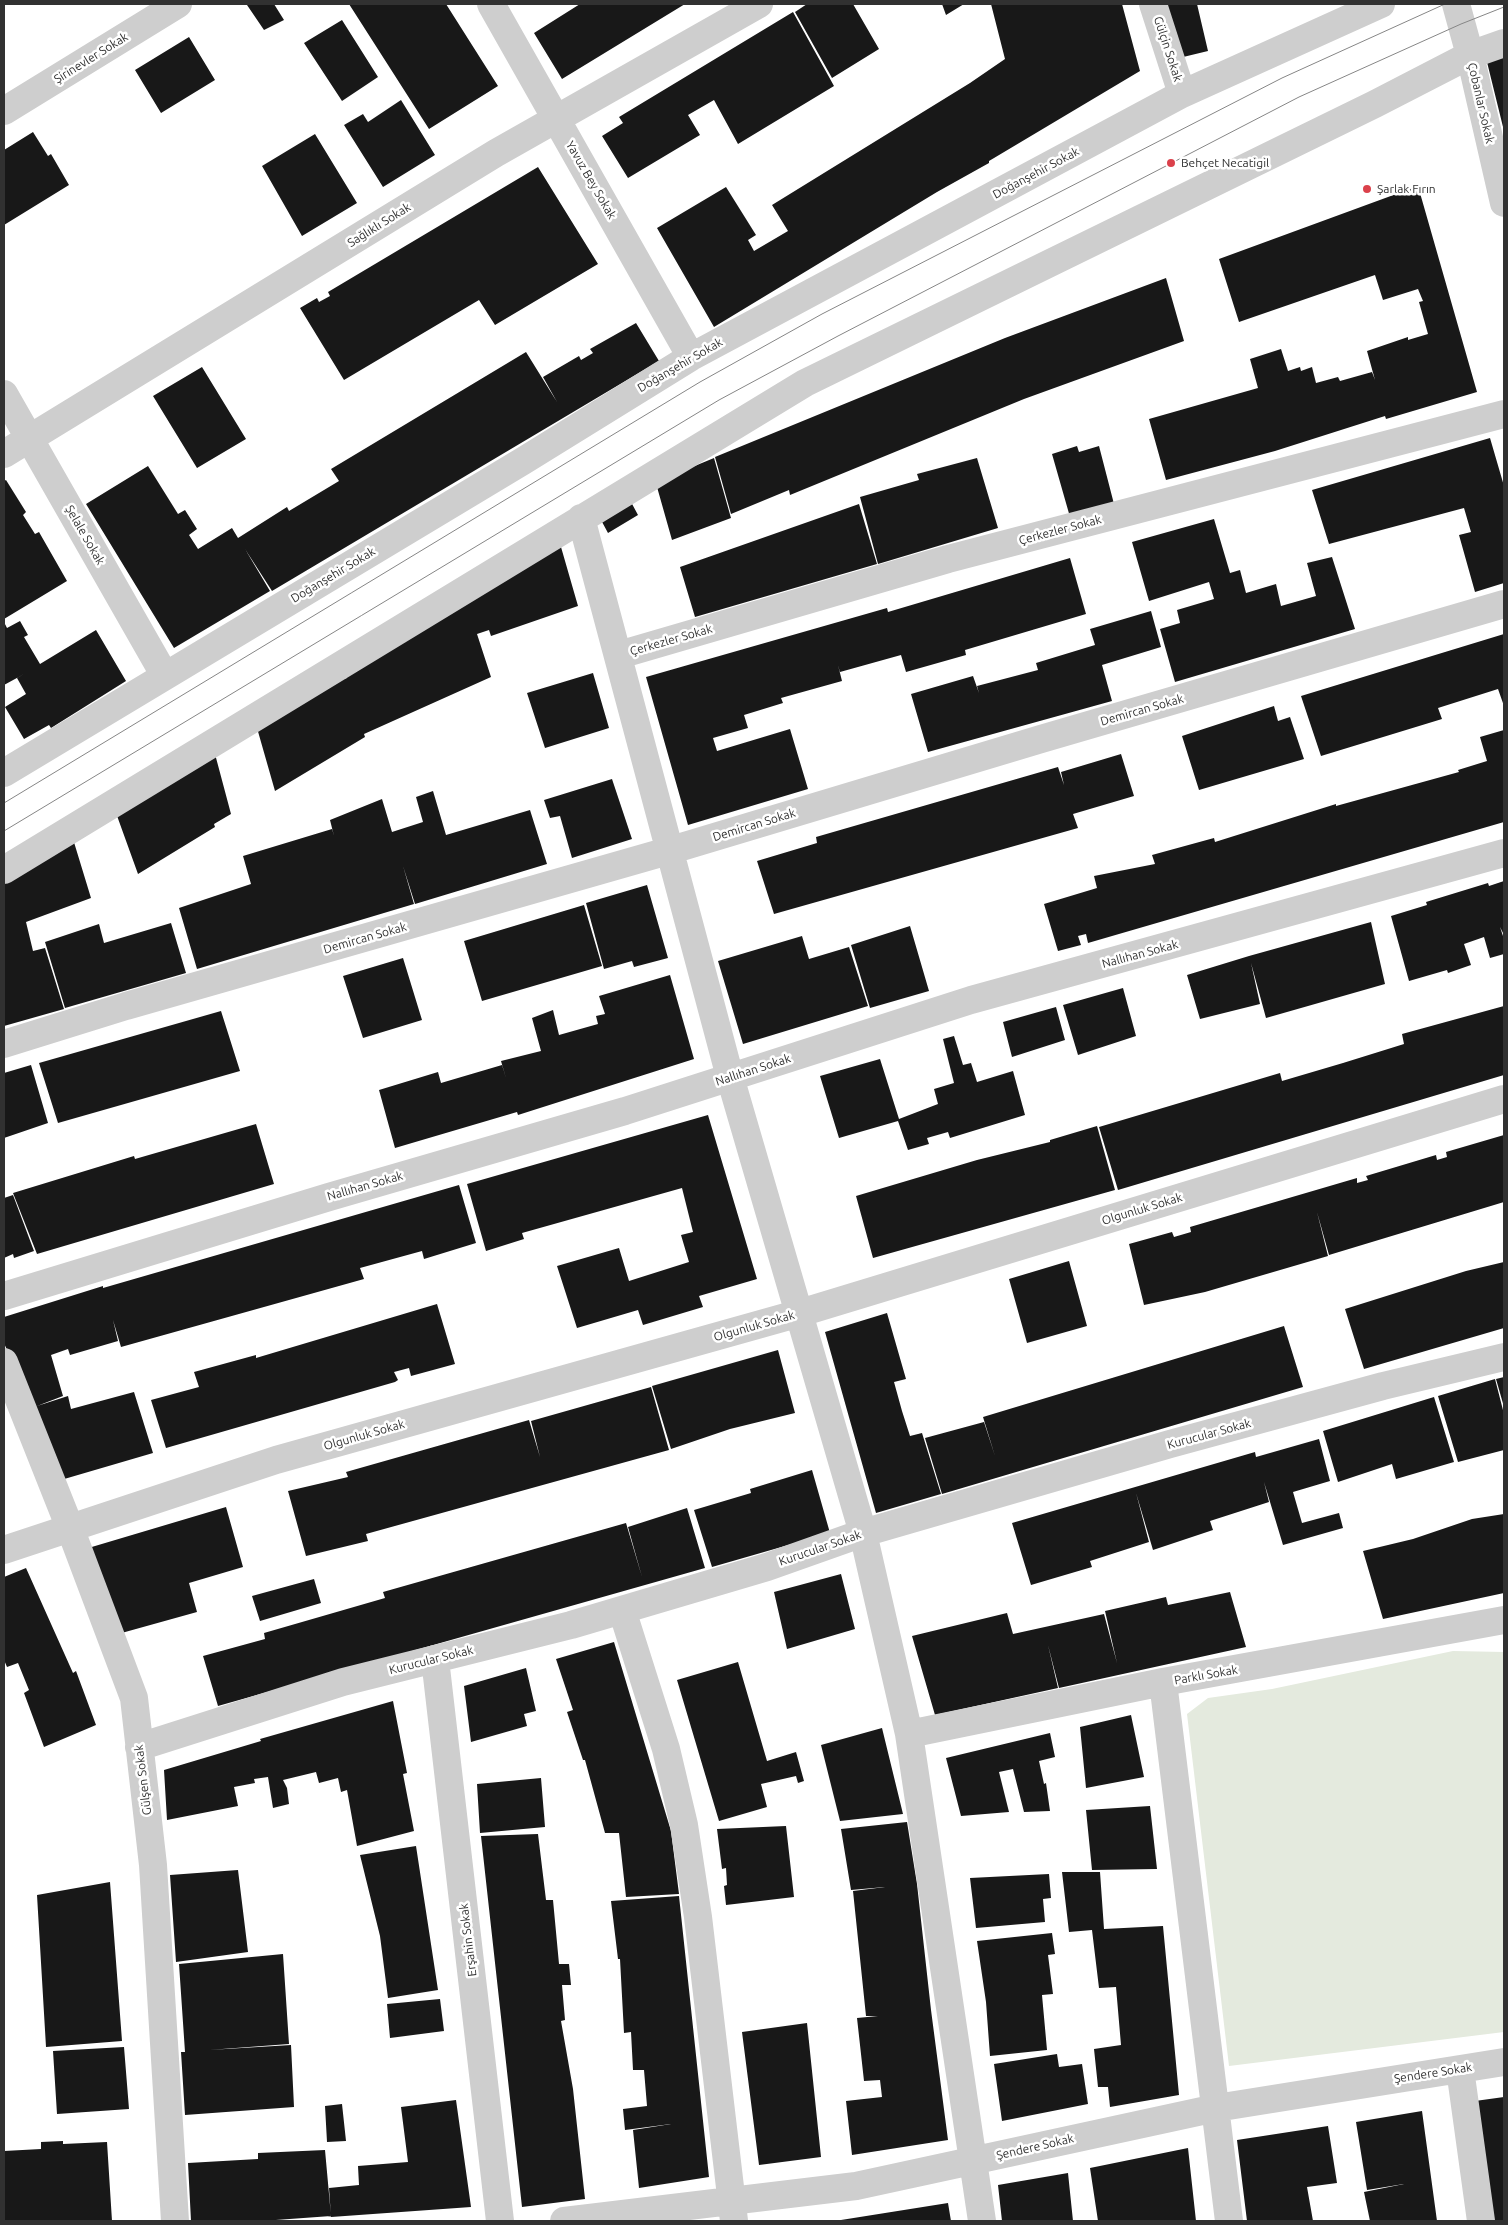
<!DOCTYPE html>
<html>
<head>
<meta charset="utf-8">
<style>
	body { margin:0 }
	#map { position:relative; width:1508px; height:2225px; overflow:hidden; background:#fff; font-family:Ubuntu,sans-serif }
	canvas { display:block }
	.frame { position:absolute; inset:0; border:5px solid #313131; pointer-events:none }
</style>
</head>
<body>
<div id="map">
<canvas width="1508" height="2225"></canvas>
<div class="frame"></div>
</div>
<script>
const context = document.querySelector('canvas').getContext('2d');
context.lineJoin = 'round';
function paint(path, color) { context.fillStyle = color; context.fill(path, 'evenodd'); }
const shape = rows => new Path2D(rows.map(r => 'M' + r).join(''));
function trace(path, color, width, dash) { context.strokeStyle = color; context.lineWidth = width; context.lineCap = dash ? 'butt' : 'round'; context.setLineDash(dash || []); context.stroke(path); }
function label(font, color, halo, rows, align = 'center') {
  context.font = font + ' Ubuntu,sans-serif'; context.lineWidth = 5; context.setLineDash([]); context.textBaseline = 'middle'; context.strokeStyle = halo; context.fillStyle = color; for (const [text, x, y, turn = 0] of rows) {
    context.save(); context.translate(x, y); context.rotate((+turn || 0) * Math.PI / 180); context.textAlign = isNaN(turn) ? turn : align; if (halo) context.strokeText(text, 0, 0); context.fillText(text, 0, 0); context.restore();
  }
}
const green = shape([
	[1453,1651,1504,1652,1504,2032,1229,2066,1187,1714,1208,1698,1272,1689]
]);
const building = shape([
	[250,4,274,4,284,20,264,30,247,5],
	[349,4,446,4,498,86,429,129],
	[580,4,685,4,562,79,534,33],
	[807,4,853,4,879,49,832,78,795,12],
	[942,4,964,4,946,15],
	[991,4,1122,4,1140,71,989,161,989,163,937,192,714,327,657,228,726,187,756,235,748,240,754,251,788,231,772,205,970,83,1005,59],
	[1166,4,1197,4,1208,51,1179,58],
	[793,12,834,86,738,144,714,100,688,115,700,135,628,178,602,136,623,123,619,117],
	[342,20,378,77,342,101,304,43],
	[189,37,215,80,161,113,135,70],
	[1504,52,1504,131,1486,58],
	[401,100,435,155,383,187,344,125,363,114,368,122],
	[33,132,48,156,51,154,69,185,4,225,4,150],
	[315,134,357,203,302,236,262,166],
	[538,167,598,264,495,325,479,300,344,380,300,308,317,298,319,302,330,296,328,292],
	[1418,186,1477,392,1386,419,1385,416,1275,451,1166,480,1149,419,1258,388,1250,359,1281,349,1288,371,1300,367,1301,371,1312,367,1316,383,1338,377,1340,381,1372,372,1375,380,1367,351,1408,337,1408,340,1428,334,1419,302,1423,301,1418,289,1383,300,1375,275,1239,322,1219,259],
	[1166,278,1184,341,1024,399,790,495,789,490,731,514,715,457,1005,338],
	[636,323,659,361,272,591,245,549,270,591,174,648,86,504,148,466,178,514,185,510,197,529,189,535,198,549,232,528,238,538,287,507,289,511,339,481,331,469,526,352,557,402,543,377,579,356,581,360,593,353,590,349],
	[202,367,246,439,197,468,153,396],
	[1490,438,1504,486,1504,583,1475,592,1459,535,1471,532,1464,508,1329,544,1312,490],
	[1077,446,1079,452,1099,446,1114,504,1070,517,1052,454],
	[714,458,731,518,672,540,657,487,685,470],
	[977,458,998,528,878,564,860,497,919,480,917,474],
	[6,480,26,512,23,515,35,534,39,532,67,581,4,619,4,481],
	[631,502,638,515,608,533,601,520],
	[859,504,877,564,695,617,680,567],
	[1214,519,1230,573,1240,570,1246,593,1276,584,1281,606,1316,596,1307,563,1332,557,1355,629,1175,682,1160,629,1180,623,1177,610,1214,599,1209,582,1149,601,1132,542],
	[561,547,578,606,491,636,489,630,477,634,491,677,364,734,365,737,275,791,257,728,333,682,347,678,346,674,536,556],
	[1070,558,1086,614,965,650,966,655,906,672,901,655,840,672,838,665,842,681,781,698,783,703,744,715,748,728,713,738,717,751,790,729,808,789,688,825,646,677,887,608,888,612],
	[1151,611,1161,647,1102,665,1112,701,928,752,911,694,973,676,979,693,977,686,1038,670,1036,663,1095,645,1090,629],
	[20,621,28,635,24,637,40,664,96,630,126,681,51,728,49,725,24,739,5,707,26,694,17,678,26,673,4,685,4,622,7,628],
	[1504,634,1504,706,1498,689,1438,708,1442,719,1321,756,1301,696],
	[593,673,609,728,545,748,527,693],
	[1274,706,1278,721,1290,717,1304,759,1199,790,1182,736],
	[1504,730,1504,822,1088,943,1086,934,1078,936,1081,945,1058,951,1044,904,1097,888,1094,876,1155,864,1152,855,1214,838,1215,842,1336,804,1336,806,1459,772,1458,770,1487,761,1480,737],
	[215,754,231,814,214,824,215,827,138,874,116,813],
	[1121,754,1134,796,1073,814,1078,828,774,914,757,861,817,843,816,837,1058,767,1064,785,1061,772],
	[612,779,632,839,572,858,560,816,550,818,544,800],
	[433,791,446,835,530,810,547,864,415,904,403,866,414,904,197,969,179,908,251,884,243,856,332,829,334,836,330,820,382,799,392,832,423,822,416,797],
	[73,839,91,898,26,922,33,951,45,948,64,1009,4,1026,4,881],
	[1504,881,1504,935,1500,927,1504,939,1504,954,1490,958,1484,937,1464,944,1471,965,1448,973,1447,970,1409,981,1391,916,1427,905,1426,902,1488,883,1489,886],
	[647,885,668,958,634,967,632,961,604,969,586,903],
	[584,905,602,966,482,1001,464,941],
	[1371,922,1385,984,1266,1018,1251,963,1260,1004,1200,1019,1187,975,1249,956],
	[171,923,186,973,65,1008,45,942,99,924,104,943],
	[910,926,929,991,870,1008,851,945],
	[802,936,809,959,849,947,868,1006,743,1044,718,961],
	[403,958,422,1020,363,1038,343,976],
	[670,975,694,1059,518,1115,517,1112,395,1148,379,1090,438,1072,441,1083,502,1065,506,1078,501,1061,541,1051,532,1018,553,1010,559,1035,598,1024,596,1016,605,1014,599,996],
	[1123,988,1136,1036,1078,1055,1063,1005],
	[1504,1006,1504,1075,1118,1190,1099,1127,1280,1073,1282,1081,1343,1063,1404,1044,1402,1034],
	[1056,1007,1065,1040,1012,1057,1003,1022],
	[221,1011,240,1071,58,1123,39,1063],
	[954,1036,963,1065,971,1063,977,1082,1013,1071,1025,1115,950,1138,948,1132,927,1138,929,1144,908,1150,898,1121,839,1138,820,1076,880,1059,899,1119,938,1104,934,1089,954,1083,943,1039],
	[31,1065,48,1123,4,1138,4,1073],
	[708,1115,757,1279,699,1296,703,1307,643,1325,638,1310,577,1328,557,1266,619,1248,629,1281,689,1262,681,1235,693,1232,682,1188,522,1233,524,1239,486,1251,467,1184],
	[256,1124,274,1184,37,1254,13,1193,134,1156,135,1159],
	[1097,1126,1115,1190,873,1258,856,1196,977,1160,1050,1142,1050,1140],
	[1504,1135,1504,1202,1329,1255,1317,1212,1328,1256,1205,1292,1144,1305,1129,1244,1172,1232,1174,1237,1191,1232,1190,1227,1357,1178,1357,1183,1368,1180,1366,1176,1436,1155,1437,1160,1447,1157,1446,1152],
	[459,1185,476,1243,424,1259,422,1251,360,1268,364,1279,121,1347,113,1320,118,1341,70,1355,68,1349,51,1355,63,1396,37,1406,68,1396,71,1409,134,1392,153,1453,54,1482,31,1408,4,1343,4,1317,103,1286,103,1288],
	[13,1195,34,1251,14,1258,13,1254,4,1258,4,1198],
	[1069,1261,1087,1326,1027,1343,1009,1279],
	[1504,1262,1504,1328,1364,1369,1345,1309,1466,1271],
	[437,1304,455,1364,411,1376,409,1368,394,1372,398,1380,395,1382,166,1448,151,1400,199,1387,194,1372,256,1355,256,1358],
	[887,1313,906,1379,894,1382,902,1411,910,1436,922,1433,941,1494,876,1513,825,1332],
	[1284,1326,1303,1387,942,1494,925,1438,984,1422,995,1456,983,1417],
	[778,1350,795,1413,730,1429,671,1449,652,1386],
	[1504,1377,1504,1407,1496,1379],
	[1495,1379,1504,1414,1504,1450,1458,1462,1438,1396],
	[651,1387,669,1450,366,1534,368,1541,306,1556,288,1491,348,1477,346,1472,529,1420,540,1457,531,1421],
	[1434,1397,1454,1462,1396,1479,1392,1464,1338,1482,1323,1431],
	[1319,1439,1330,1481,1293,1492,1302,1523,1339,1513,1343,1528,1283,1545,1264,1482,1269,1502,1210,1521,1213,1530,1153,1550,1136,1493,1149,1542,1090,1561,1092,1567,1031,1585,1012,1523,1255,1452,1256,1457],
	[812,1470,830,1533,712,1567,694,1510,751,1493,750,1489],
	[226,1507,243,1567,189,1583,197,1612,118,1634,85,1549],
	[687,1508,705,1568,218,1706,203,1656,265,1639,264,1633,385,1598,383,1592,626,1523,642,1577,628,1527],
	[1504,1514,1504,1593,1383,1619,1363,1551,1413,1539,1472,1519],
	[26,1568,73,1673,76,1671,96,1725,44,1747,24,1693,29,1690,18,1663,7,1667,4,1660,4,1577],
	[841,1574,855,1629,787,1649,774,1592],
	[314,1579,321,1603,260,1621,252,1596],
	[1230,1592,1246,1647,1059,1688,1048,1645,1058,1688,935,1715,912,1636,1007,1613,1013,1634,1104,1614,1117,1663,1105,1611,1166,1597,1168,1605],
	[614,1642,671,1831,679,1894,626,1897,619,1833,605,1833,585,1760,583,1760,567,1712,573,1710,556,1659],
	[738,1662,767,1761,796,1752,804,1781,798,1783,796,1776,761,1784,767,1807,719,1821,677,1680],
	[526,1668,536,1711,524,1714,527,1726,471,1742,464,1686],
	[393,1701,407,1773,403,1774,414,1831,357,1846,347,1790,341,1792,338,1778,319,1783,316,1772,283,1780,287,1788,289,1804,273,1808,268,1777,254,1779,255,1783,234,1787,238,1806,167,1820,164,1770,261,1741,260,1739],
	[1131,1715,1144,1777,1086,1788,1080,1727],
	[882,1728,903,1814,840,1821,821,1745],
	[1050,1733,1055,1757,1039,1761,1044,1784,1046,1783,1050,1811,1024,1812,1013,1769,999,1772,1009,1812,961,1816,946,1758],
	[541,1778,545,1827,480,1833,477,1784],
	[1150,1806,1157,1869,1092,1870,1086,1810],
	[907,1822,917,1884,931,2010,948,2140,852,2155,846,2101,882,2097,880,2080,864,2081,857,2018,878,2016,866,2016,853,1891,885,1887,851,1890,841,1829],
	[786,1826,794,1897,726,1905,724,1886,727,1885,726,1868,722,1869,717,1829],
	[538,1834,546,1900,553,1900,559,1964,569,1964,571,1985,562,1985,565,2020,561,2021,573,2089,585,2199,522,2207,481,1836],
	[416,1846,438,1990,388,1998,380,1936,360,1855],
	[238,1870,248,1952,176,1962,170,1875],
	[1062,1872,1100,1872,1104,1929,1163,1926,1179,2095,1110,2107,1108,2087,1098,2087,1094,2049,1121,2045,1116,1987,1099,1988,1092,1930,1069,1932],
	[1049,1874,1051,1898,1043,1899,1045,1922,976,1928,970,1878],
	[110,1882,122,2041,46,2047,37,1895],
	[679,1896,709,2177,639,2188,633,2130,671,2124,625,2130,623,2109,647,2106,644,2070,633,2070,631,2032,624,2033,620,1959,618,1959,611,1901],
	[1052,1933,1055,1954,1048,1955,1053,1994,1042,1995,1047,2050,990,2056,986,2002,977,1941],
	[283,1954,289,2044,209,2050,291,2045,294,2107,185,2115,181,2052,185,2052,179,1964],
	[440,1999,444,2031,390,2038,387,2004],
	[807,2023,821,2157,759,2165,742,2032],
	[124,2047,129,2109,57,2114,53,2051],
	[1057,2054,1059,2067,1082,2064,1088,2104,1002,2121,994,2064],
	[1504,2097,1504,2221,1492,2221,1475,2101],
	[456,2100,471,2207,331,2217,329,2188,359,2185,358,2166,408,2162,401,2107],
	[342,2104,346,2141,327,2142,325,2106],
	[1422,2111,1437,2221,1370,2221,1364,2192,1404,2184,1367,2190,1356,2122],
	[1328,2126,1337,2183,1307,2187,1313,2221,1247,2221,1237,2140],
	[63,2141,63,2144,107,2142,112,2221,4,2221,4,2151,41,2149,41,2142],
	[1188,2148,1196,2221,1098,2221,1090,2168],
	[325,2150,331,2216,262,2221,191,2221,188,2163,258,2159,258,2153],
	[1068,2173,1073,2221,1002,2221,998,2185],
	[948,2203,951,2221,842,2221,841,2220]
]);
const street = shape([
	[491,4,691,357],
	[1153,4,1182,94],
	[1456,4,1470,55,1504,203],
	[4,111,178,4],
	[4,394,165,676],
	[4,454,496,153,759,4],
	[581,518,730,1077,863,1533,909,1734,982,2221],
	[619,655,948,559,1504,414],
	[4,773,523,461,691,357,1182,94,1381,4],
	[4,870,805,383,1375,104,1470,55,1504,43],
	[4,1044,126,1006,668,851,1041,739,1504,604],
	[4,1296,329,1197,625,1111,971,1000,1504,853],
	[4,1362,70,1528,134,1698,153,1865,175,2221],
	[4,1550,276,1460,800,1313,1504,1099],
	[622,1610,666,1749,684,1825,698,1917,734,2221],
	[435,1659,500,2221],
	[1163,1682,1229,2221],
	[909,1734,1163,1682,1504,1620],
	[139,1747,343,1682,571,1625,767,1567,863,1533,1170,1444,1383,1386,1504,1357],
	[1460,2069,1481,2221],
	[564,2221,856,2186,1216,2108,1504,2062]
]);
const tram = shape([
	[4,803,700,382,822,314,1282,78,1445,4],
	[4,831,719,400,838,336,1299,97,1461,24,1504,7]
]);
const markers = [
	[1171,163,5,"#db414b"],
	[1367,189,5,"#db414b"]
];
const streetNames = [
	["Gülçin Sokak",1168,49,72],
	["Şirinevler Sokak",91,58,-32],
	["Çobanlar Sokak",1481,103,77],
	["Doğanşehir Sokak",1036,173,-28],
	["Yavuz Bey Sokak",591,180,60],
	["Sağlıklı Sokak",379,225,-32],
	["Doğanşehir Sokak",680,365,-30],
	["Çerkezler Sokak",1060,530,-15],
	["Şelale Sokak",85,535,60],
	["Doğanşehir Sokak",333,575,-31],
	["Çerkezler Sokak",671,640,-16],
	["Demircan Sokak",1142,710,-16],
	["Demircan Sokak",754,825,-17],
	["Demircan Sokak",365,938,-16],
	["Nallıhan Sokak",1140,954,-15],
	["Nallıhan Sokak",753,1070,-18],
	["Nallıhan Sokak",365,1186,-16],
	["Olgunluk Sokak",1142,1209,-17],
	["Olgunluk Sokak",754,1326,-16],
	["Kurucular Sokak",1209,1434,-15],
	["Olgunluk Sokak",364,1435,-16],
	["Kurucular Sokak",820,1548,-19],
	["Kurucular Sokak",431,1660,-14],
	["Parklı Sokak",1206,1675,-10],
	["Gülşen Sokak",143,1780,-97],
	["Erşahin Sokak",468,1940,-97],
	["Şendere Sokak",1433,2073,-9],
	["Şendere Sokak",1035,2147,-13]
];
const poiNames = [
	["Behçet Necatigil",1181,163],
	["Şarlak Fırın",1377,189]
];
paint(green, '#e4eade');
paint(building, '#181818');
trace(street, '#cecece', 28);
trace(tram, '#868686', 1);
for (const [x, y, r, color] of markers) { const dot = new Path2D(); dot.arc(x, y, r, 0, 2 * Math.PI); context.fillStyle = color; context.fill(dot); trace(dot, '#fff', 2); }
label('12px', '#313131', '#fff', streetNames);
label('12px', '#313131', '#fff', poiNames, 'left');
</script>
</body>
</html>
